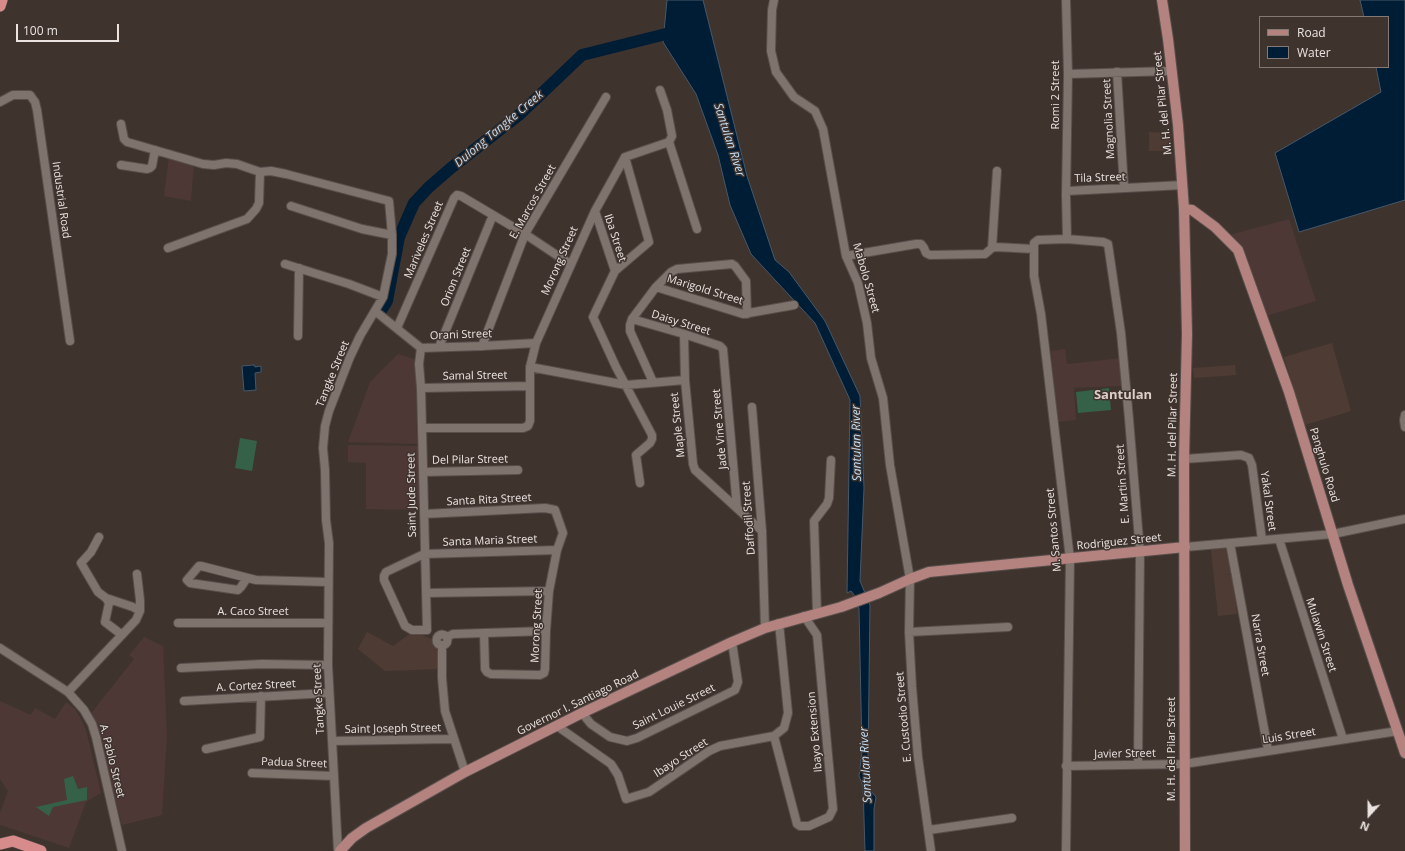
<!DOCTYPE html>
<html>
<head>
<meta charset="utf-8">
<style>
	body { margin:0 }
	#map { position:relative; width:1405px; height:851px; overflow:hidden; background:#3f332e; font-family:"Open Sans",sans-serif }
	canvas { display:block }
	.legend { position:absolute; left:1259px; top:16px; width:130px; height:52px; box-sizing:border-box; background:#3f332e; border:1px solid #837975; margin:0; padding:5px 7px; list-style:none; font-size:12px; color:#eae3e0 }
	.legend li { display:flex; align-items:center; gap:8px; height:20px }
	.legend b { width:20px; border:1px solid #837975 }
	.north { position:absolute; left:1349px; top:795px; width:40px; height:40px; -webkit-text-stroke:3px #3f332e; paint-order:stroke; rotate:201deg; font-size:11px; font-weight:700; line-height:16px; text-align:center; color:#eae3e0 }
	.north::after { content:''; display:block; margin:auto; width:14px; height:18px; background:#eae3e0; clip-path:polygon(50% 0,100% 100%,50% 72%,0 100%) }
	.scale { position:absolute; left:16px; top:24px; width:103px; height:18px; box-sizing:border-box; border:2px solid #eae3e0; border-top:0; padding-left:5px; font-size:12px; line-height:14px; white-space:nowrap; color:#eae3e0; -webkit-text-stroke:3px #3f332e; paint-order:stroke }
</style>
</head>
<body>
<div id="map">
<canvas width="1405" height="851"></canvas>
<ul class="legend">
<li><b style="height:5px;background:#b4827f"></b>Road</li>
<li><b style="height:11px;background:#001d36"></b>Water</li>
</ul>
<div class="north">N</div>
<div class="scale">100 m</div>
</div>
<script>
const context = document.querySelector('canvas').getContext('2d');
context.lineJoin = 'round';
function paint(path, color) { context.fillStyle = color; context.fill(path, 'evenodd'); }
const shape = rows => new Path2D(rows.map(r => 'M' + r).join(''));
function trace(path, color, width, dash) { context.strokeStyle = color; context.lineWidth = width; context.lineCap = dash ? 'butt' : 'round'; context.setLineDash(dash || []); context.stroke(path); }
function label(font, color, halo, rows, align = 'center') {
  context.font = font + ' "Open Sans",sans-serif'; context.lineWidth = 3; context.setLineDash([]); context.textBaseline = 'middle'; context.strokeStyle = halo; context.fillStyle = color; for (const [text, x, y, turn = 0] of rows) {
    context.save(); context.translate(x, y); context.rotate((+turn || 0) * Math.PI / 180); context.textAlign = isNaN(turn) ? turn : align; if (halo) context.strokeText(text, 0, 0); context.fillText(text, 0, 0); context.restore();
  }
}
const built = shape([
	[1149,132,1171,133,1171,151,1149,151],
	[1332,343,1351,411,1305,425,1284,357],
	[1235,365,1236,375,1194,378,1193,368],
	[1228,547,1232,574,1224,575,1233,575,1237,614,1218,616,1211,550],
	[367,632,393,646,411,633,418,633,431,639,438,652,440,669,385,671,358,649]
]);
const education = shape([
	[169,156,194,163,191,201,164,196],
	[1289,219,1316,301,1263,317,1229,235],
	[1065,349,1067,364,1121,358,1123,386,1074,388,1076,420,1056,422,1051,351],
	[398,354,414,359,416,382,417,444,348,442,370,382],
	[348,445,420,446,422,510,366,509,366,463,348,462],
	[144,637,163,646,167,736,162,815,122,825,92,712,134,659,129,655],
	[0,701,31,715,35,708,55,719,66,702,75,709,82,721,86,730,101,793,86,802,69,848,0,825,0,813,8,791,0,779]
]);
const green = shape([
	[1109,388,1111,410,1078,413,1076,392],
	[240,438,257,441,252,471,235,468],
	[73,776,78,789,87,787,87,800,53,807,49,816,36,807,67,800,64,779]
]);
const water = shape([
	[667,0,703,0,747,176,775,260,789,272,825,321,860,396,864,488,860,581,870,605,868,762,871,766,869,776,870,790,876,797,874,809,874,851,865,851,863,786,859,776,862,752,859,609,855,596,851,591,847,593,850,400,815,323,751,254,730,205,718,155,696,94,663,42,667,0],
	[1360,0,1405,0,1405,200,1299,232,1275,153,1381,92,1376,67,1388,67,1388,17,1364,17,1360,0],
	[254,365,255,367,261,366,261,372,255,373,256,390,244,391,242,366,254,365]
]);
const river = shape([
	[380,312,387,301,399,237,414,203,429,187,451,168,520,114,582,55,678,31]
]);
const minor = shape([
	[774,0,772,10,771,51,776,72,794,97,815,111,823,129,846,256,858,283,867,323,871,358,883,398,890,465,910,579,909,632,912,687,918,757,931,851],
	[1066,0,1068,74,1066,195,1067,239],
	[1117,72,1124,188],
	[1068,74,1172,71],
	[660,90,667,110,672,136,669,142],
	[0,102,13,95,30,95,35,102,37,110,70,341],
	[121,124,124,139,127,142,203,164,214,165,226,163,237,164,260,172,271,171,286,174,389,201,392,235,392,254,383,297,360,336,350,357,329,411,325,426,323,448,325,470,326,520,329,543,328,665,338,851],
	[669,142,697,229],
	[625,157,649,242,615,271,593,317,616,367,652,435,652,439,650,443,636,455,640,483],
	[121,165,147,169,150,168,152,166,155,150],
	[1067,191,1183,185],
	[291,206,362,229,392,235],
	[595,211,615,271],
	[168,248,247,219,256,209,259,203,260,172],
	[992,248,997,171],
	[846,256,916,244,921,244,924,248,926,253,930,255,985,254,992,248,996,247,1034,249],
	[285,264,349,284,383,297],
	[656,287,743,314,794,305],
	[375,311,421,348,482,346,536,343],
	[632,319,684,334,720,346,723,349,737,508],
	[397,328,454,198,457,195,461,196,525,234,570,264],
	[684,334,685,380,693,464,695,470,762,531],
	[298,336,299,268],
	[482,346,525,234,606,97],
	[439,347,493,215],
	[421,348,419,364,421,388,427,630],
	[530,367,626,385,685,380],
	[653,382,630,331,630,325,632,319,656,287,671,272,677,269,732,264,735,266,746,281,747,314],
	[421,388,530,386],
	[752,407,762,531,765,628],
	[1405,415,1404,420,1405,427],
	[422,428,523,428,528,426,530,421,530,367,536,343,595,211,625,157,669,142],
	[1184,459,1241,455,1249,458,1252,465,1262,540],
	[423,472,518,470],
	[424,514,545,508,555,510,561,527,563,533,557,550,549,591,546,631,545,669,544,673,540,675,491,674,487,672,485,669,484,633],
	[99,537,91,552,81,563,98,592,106,598,109,603,105,622,122,635],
	[1279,539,1343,739],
	[1230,543,1268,750],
	[1185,547,1333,534,1405,519],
	[247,578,241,587,238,590,190,583,187,580,199,566,201,566,256,580,327,582],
	[426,593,549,591],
	[106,598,133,607,140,611],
	[817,613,814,521,827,504,829,498,831,460],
	[178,623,327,623],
	[427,630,412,630,405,626,384,580,384,576,386,572,424,554,557,550],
	[909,632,1008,627],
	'436.5 640a5.5 5.5 0 1 1 11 0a5.5 5.5 0 1 1-11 0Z',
	[447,637,453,634,546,631],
	[442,645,442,678,445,711,465,772],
	[0,648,68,692,84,710,92,724,96,737,122,851],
	[181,668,262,664,328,665],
	[68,692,136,620,140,611,140,600,137,574],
	[184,701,329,693],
	[582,713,591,724,610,737,627,741,637,738,735,690,738,682,732,642],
	[557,726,611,764,618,775,626,799,649,792,709,751,720,746,774,736,784,728,788,713,779,623],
	[774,736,797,824,800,826,809,826,829,817,833,809,817,635,804,616],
	[332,741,453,739],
	[206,749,260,737,261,696],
	[1066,766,1184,764,1398,731],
	[252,773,334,776],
	[929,830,1012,818],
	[1066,851,1070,559,1041,314,1034,276,1034,243,1038,240,1067,239,1103,242,1108,244,1121,333,1129,419,1140,552,1138,764]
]);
const major = shape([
	[1162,0,1168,39,1178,125,1184,209,1187,334,1184,459,1185,851],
	[1184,209,1192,210,1215,227,1238,250,1289,392,1348,585,1405,753],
	[340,851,352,838,366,828,465,772,582,713,732,642,765,628,841,607,879,593,910,579,929,572,1185,547]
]);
const highway = shape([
	[0,6,2,0],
	[1,844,13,841,41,851]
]);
const streetNames = [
	["Romi 2 Street",1056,95,-90],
	["M. H. del Pilar Street",1163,103,-96],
	["Magnolia Street",1109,119,-93],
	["Tila Street",1100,178,-2],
	["Industrial Road",61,200,82],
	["E. Marcos Street",533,202,-61],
	["Iba Street",615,238,72],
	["Mariveles Street",424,240,-67],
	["Morong Street",560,261,-66],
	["Orion Street",456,277,-68],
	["Mabolo Street",866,278,74],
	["Marigold Street",705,290,17],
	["Daisy Street",681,323,17],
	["Orani Street",461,335,-2],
	["Tangke Street",333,374,-68],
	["Samal Street",475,376,-1],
	["Maple Street",678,425,-96],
	["M. H. del Pilar Street",1173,425,-89],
	["Jade Vine Street",720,429,-95],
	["Del Pilar Street",470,460,-1],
	["Panghulo Road",1324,465,73],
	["E. Martin Street",1123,484,-94],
	["Saint Jude Street",412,495,-91],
	["Santa Rita Street",489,500,-3],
	["Yakal Street",1268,501,82],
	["Daffodil Street",749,518,-94],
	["M. Santos Street",1054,530,-95],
	["Santa Maria Street",490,541,-2],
	["Rodriguez Street",1119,542,-6],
	["A. Caco Street",253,612],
	["Morong Street",537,626,-87],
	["Mulawin Street",1321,635,72],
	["Narra Street",1260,645,80],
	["A. Cortez Street",256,686,-3],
	["Tangke Street",319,699,-93],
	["Governor I. Santiago Road",578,703,-26],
	["Saint Louie Street",674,707,-26],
	["E. Custodio Street",904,717,-95],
	["Saint Joseph Street",393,729,-1],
	["Ibayo Extension",815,732,-95],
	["Luis Street",1289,736,-9],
	["M. H. del Pilar Street",1172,749,-90],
	["Javier Street",1125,754,-1],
	["Ibayo Street",681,758,-33],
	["A. Pablo Street",112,761,76],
	["Padua Street",294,763,2]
];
const waterNames = [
	["Dulong Tangke Creek",499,129,-40],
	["Santulan River",729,140,72],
	["Santulan River",857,443,-91],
	["Santulan River",866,765,-93]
];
const quarterNames = [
	["Santulan",1123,395]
];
paint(built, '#4e3c34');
paint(education, '#4d3836');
paint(green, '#356149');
paint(water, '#001d36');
trace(water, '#465869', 1);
trace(river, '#001d36', 12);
trace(minor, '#584f4b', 10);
trace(major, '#584f4b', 12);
trace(highway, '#584f4b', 12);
trace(minor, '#7f736d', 8);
trace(major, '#b4827f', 10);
trace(highway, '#d78c8b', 11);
label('11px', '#eae3e0', '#3f332e', streetNames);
label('italic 12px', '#c2ddf4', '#3f332e', waterNames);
label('bold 13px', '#dccec7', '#3f332e', quarterNames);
</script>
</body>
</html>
